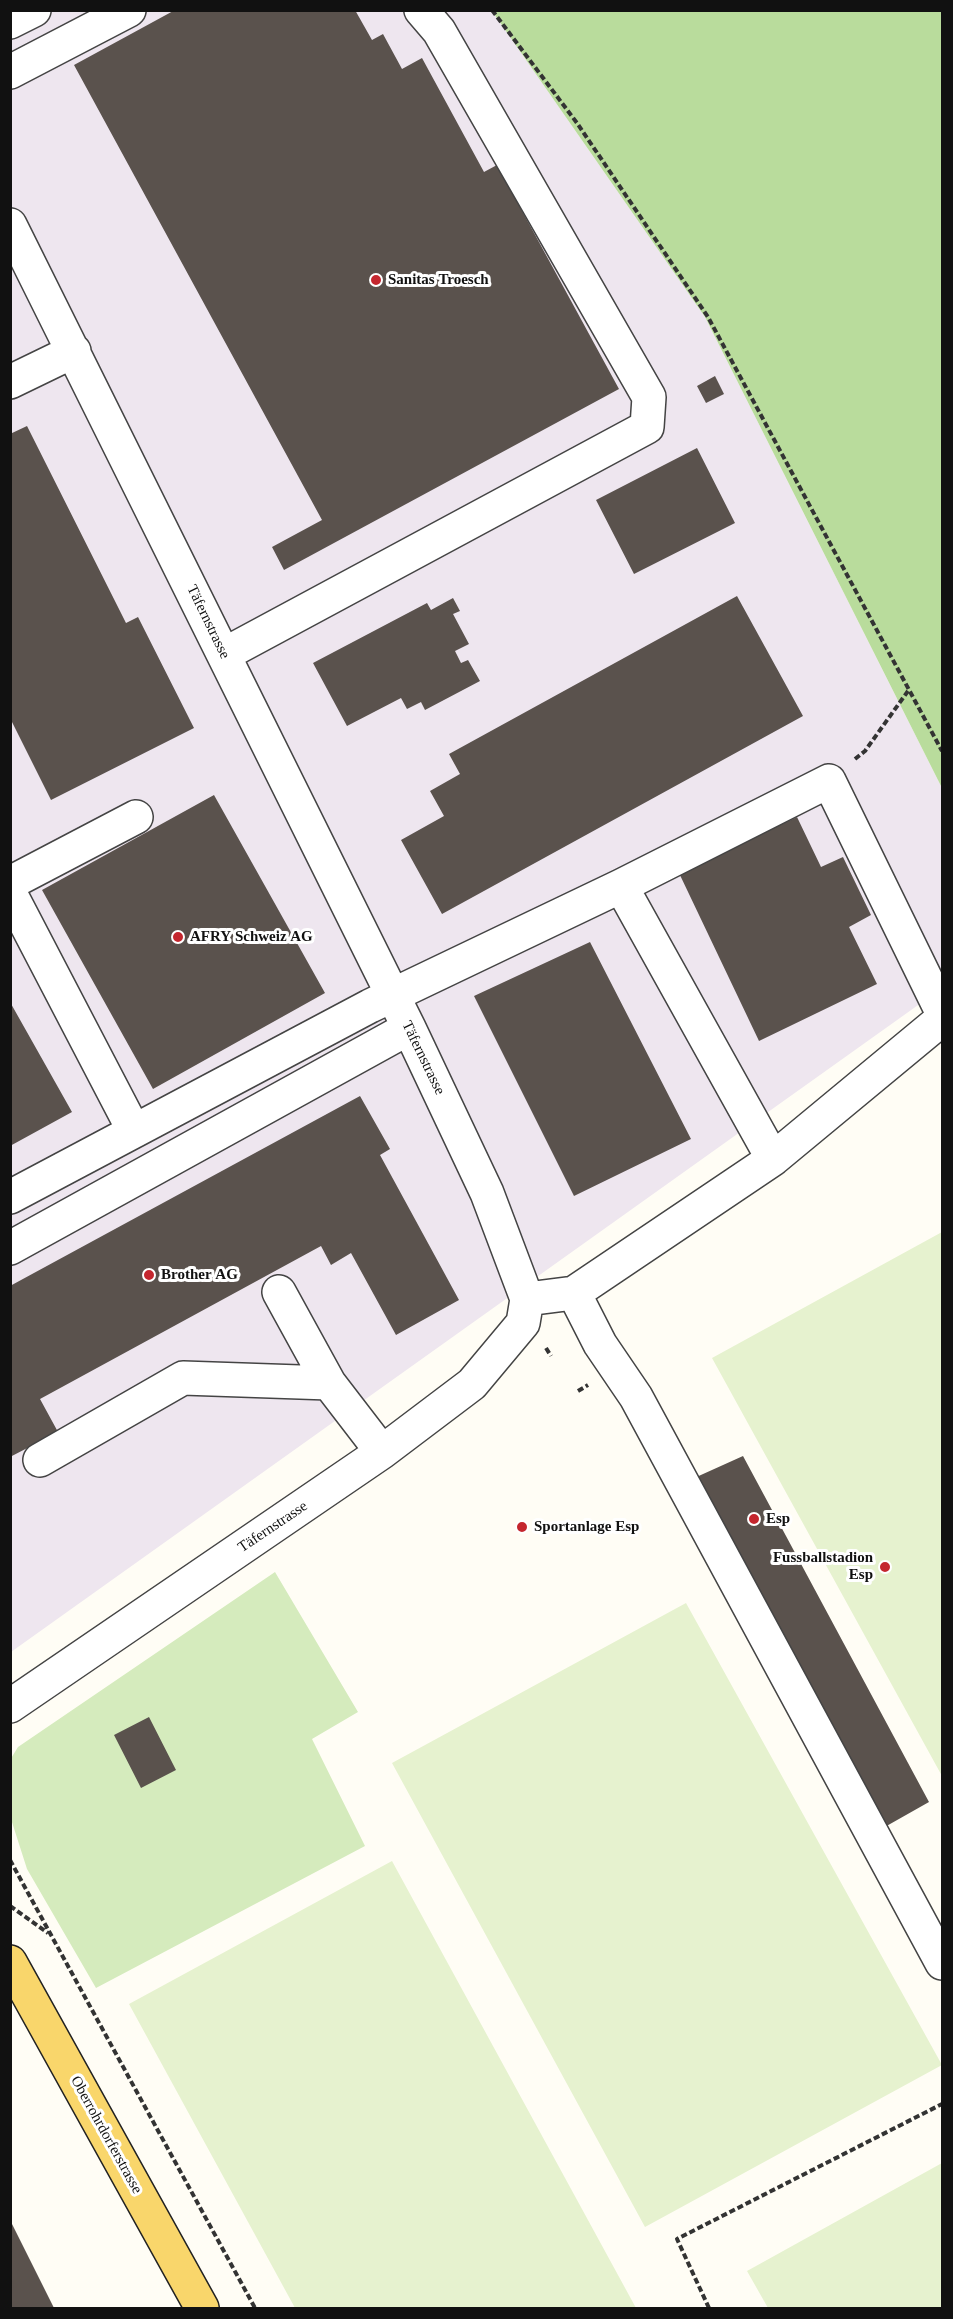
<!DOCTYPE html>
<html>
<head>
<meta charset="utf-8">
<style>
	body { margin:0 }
	#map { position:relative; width:953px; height:2319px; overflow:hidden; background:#fffdf5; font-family:Georgia,serif }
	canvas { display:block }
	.frame { position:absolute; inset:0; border:12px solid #111; pointer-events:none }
</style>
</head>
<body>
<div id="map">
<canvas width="953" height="2319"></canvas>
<div class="frame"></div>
</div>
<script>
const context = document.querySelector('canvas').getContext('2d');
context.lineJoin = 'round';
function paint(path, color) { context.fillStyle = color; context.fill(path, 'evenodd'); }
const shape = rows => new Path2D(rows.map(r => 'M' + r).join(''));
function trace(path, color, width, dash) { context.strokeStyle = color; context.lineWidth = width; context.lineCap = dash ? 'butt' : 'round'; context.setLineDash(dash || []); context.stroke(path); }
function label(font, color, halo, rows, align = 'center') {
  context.font = font + ' Georgia,serif'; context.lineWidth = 6; context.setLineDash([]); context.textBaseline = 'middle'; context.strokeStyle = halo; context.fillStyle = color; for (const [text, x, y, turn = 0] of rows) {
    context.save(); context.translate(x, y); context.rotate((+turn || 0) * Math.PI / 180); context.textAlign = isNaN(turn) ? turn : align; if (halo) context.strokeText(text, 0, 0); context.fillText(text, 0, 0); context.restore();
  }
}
const industrial = shape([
	[11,11,492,11,705,317,942,788,942,988,11,1652]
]);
const green = shape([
	[275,1572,358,1712,312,1739,365,1846,96,1988,27,1869,11,1819,10,1760,18,1747]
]);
const forest = shape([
	[492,11,942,11,942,788,705,317]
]);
const pitch = shape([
	[942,1232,942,1776,712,1358],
	[686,1603,942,2065,645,2227,392,1763],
	[392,1861,636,2308,295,2308,129,2004],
	[942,2163,942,2308,768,2308,747,2271]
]);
const building = shape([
	[175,10,355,10,372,40,383,34,402,69,422,58,484,172,497,165,619,389,284,570,272,547,322,520,74,65],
	[715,376,724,394,706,403,697,386],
	[27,426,126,623,138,617,194,728,51,800,10,718,10,434],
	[697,448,735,523,634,574,596,500],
	[737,596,803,716,442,914,401,840,444,816,430,791,460,774,449,754],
	[453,598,460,611,453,614,469,644,455,651,461,663,468,660,480,681,425,710,421,702,407,709,401,698,347,726,313,663,427,603,431,610],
	[214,795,325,993,153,1089,42,890],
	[797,817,821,867,843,857,871,915,849,927,877,984,759,1041,679,873],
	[590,942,691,1139,574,1196,474,996],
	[10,1002,72,1112,10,1146],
	[360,1096,390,1149,380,1155,459,1300,396,1335,351,1253,331,1265,321,1246,40,1399,58,1432,10,1457,10,1286],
	[743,1456,929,1802,883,1828,692,1479],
	[149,1717,176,1770,141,1788,114,1735],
	[10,2220,54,2308,10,2308]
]);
const path = shape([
	[492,10,577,123,708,317,942,751],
	[855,759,865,751,908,691],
	[546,1348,551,1356],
	[578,1391,588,1385],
	[10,1860,255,2308],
	[10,1906,48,1933],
	[709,2308,677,2239,942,2104]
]);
const minor = shape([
	[10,22,34,10],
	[10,72,129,10],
	[10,225,409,1028,487,1193,527,1299,523,1323,472,1384,382,1452,10,1706],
	[10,382,74,351],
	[225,654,647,427,649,397,439,31,421,10],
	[10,883,136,817],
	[621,886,773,1159],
	[10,893,134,1131],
	[10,1197,370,1006,621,886,829,781,942,1012],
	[10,1248,409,1028],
	[279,1292,329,1383],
	[574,1293,600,1344,636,1397,942,1963],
	[527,1299,574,1293,773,1159,942,1019],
	[40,1460,183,1378,329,1383,382,1452]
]);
const major = shape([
	[10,1962,202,2308]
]);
const markers = [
	[376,280,6,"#c4262e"],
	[178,937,6,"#c4262e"],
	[149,1275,6,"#c4262e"],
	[754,1519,6,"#c4262e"],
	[522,1527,6,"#c4262e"],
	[885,1567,6,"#c4262e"]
];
const poiNames = [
	["Sanitas Troesch",388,280],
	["AFRY Schweiz AG",190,937],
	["Brother AG",161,1275],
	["Esp",766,1519],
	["Sportanlage Esp",534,1527],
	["Fussballstadion",873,1558,"right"],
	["Esp",873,1575,"right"]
];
const streetNames = [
	["Täfernstrasse",208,622,64],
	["Täfernstrasse",423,1058,64],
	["Täfernstrasse",273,1527,-34],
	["Oberrohrdorferstrasse",106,2135,61]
];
paint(industrial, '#eee6ef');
paint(green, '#d5ebbd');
paint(forest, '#b9dc9c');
paint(pitch, '#e6f2cf');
paint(building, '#5a524d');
trace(minor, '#444', 36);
trace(major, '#222', 36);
trace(path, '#333', 4, [6, 3]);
trace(minor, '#fff', 33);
trace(major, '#f9d66b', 33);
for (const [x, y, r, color] of markers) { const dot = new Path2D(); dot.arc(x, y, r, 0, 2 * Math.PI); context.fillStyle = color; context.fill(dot); trace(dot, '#fff', 2); }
label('bold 15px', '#111', '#fff', poiNames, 'left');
label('15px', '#111', '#fff', streetNames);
</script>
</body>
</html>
